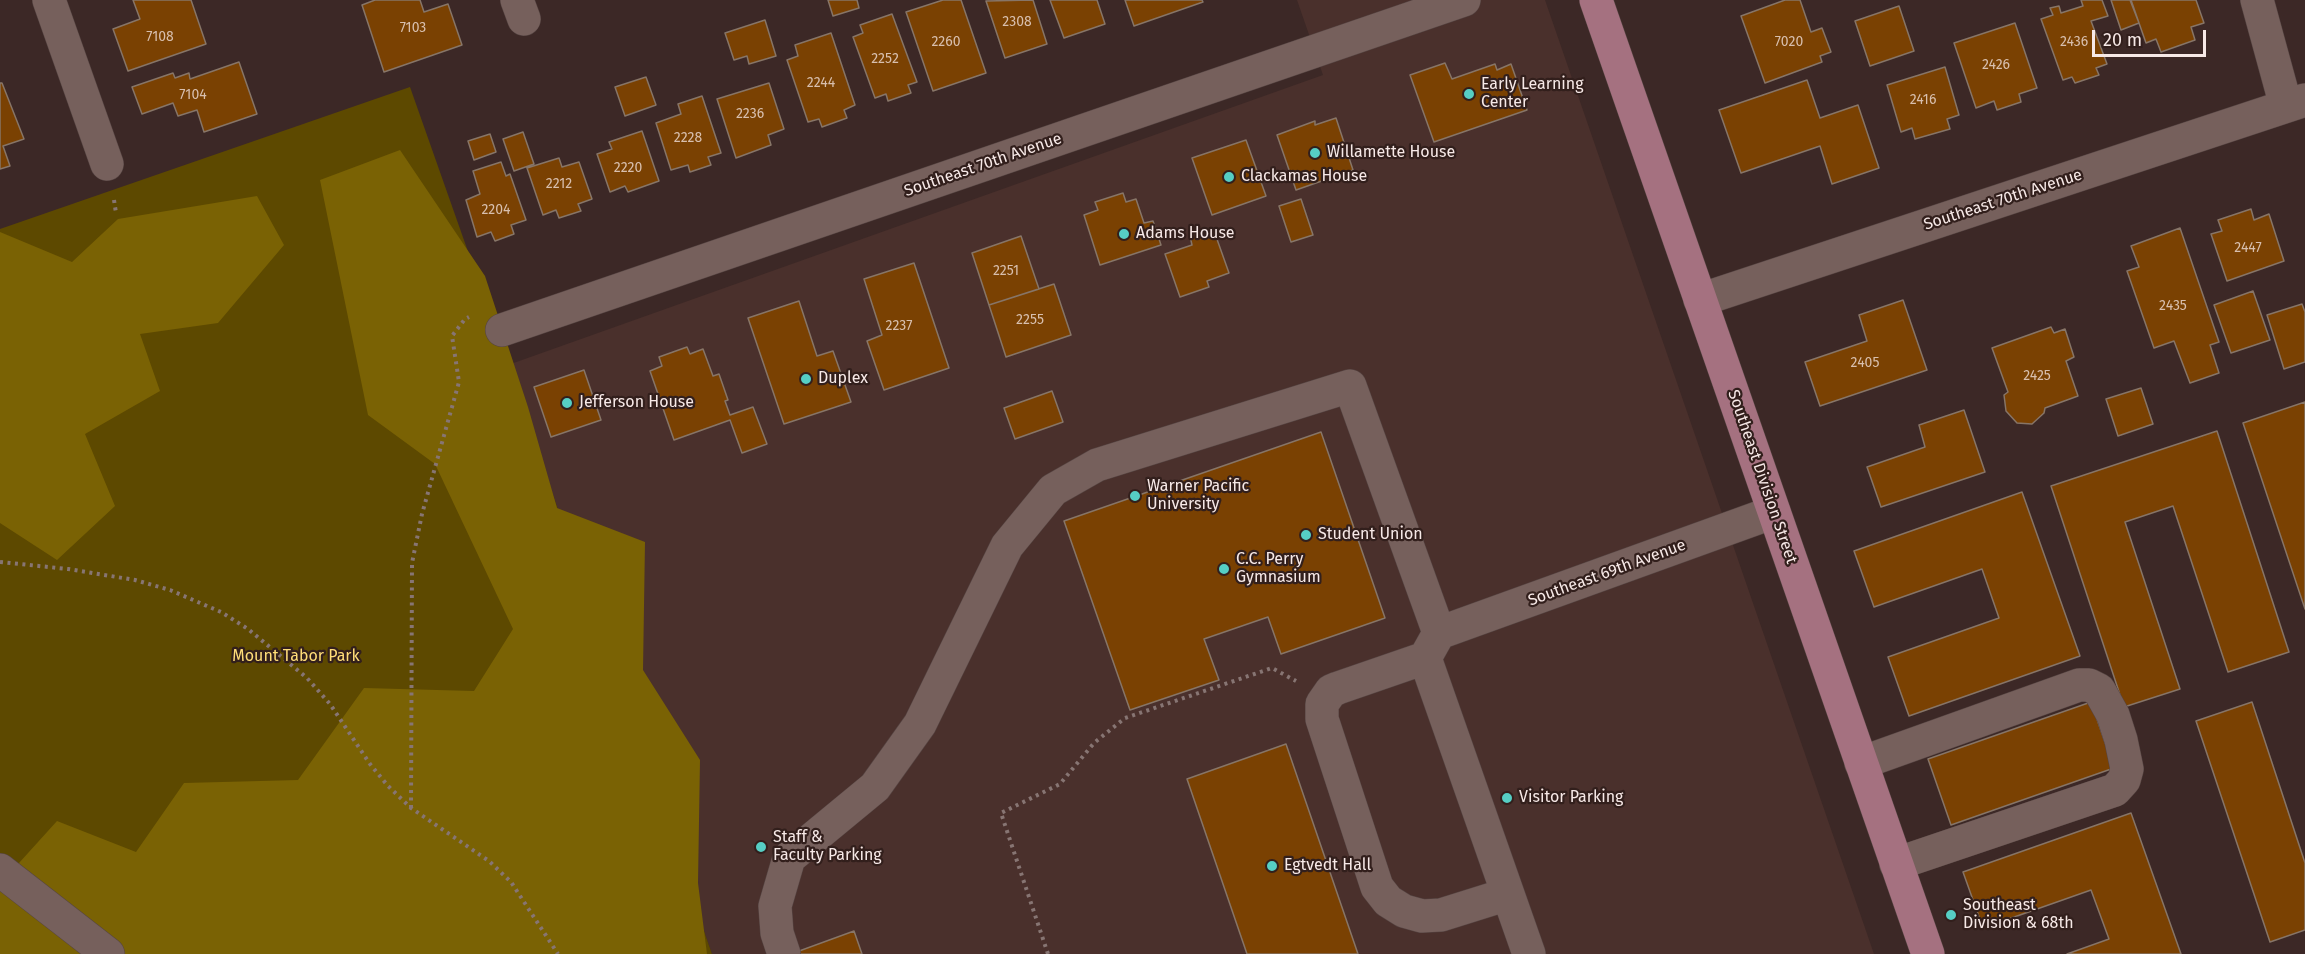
<!DOCTYPE html>
<html>
<head>
<meta charset="utf-8">
<style>
	body { margin:0 }
	#map { position:relative; width:2305px; height:954px; overflow:hidden; background:#3c2826; font-family:"Fira Sans",sans-serif }
	canvas { display:block }
	.scale { position:absolute; left:2092px; top:30px; width:114px; height:27px; box-sizing:border-box; border:3px solid #f7e9e7; border-top:0; padding-left:8px; font-size:18px; line-height:21px; white-space:nowrap; color:#f7e9e7; -webkit-text-stroke:4px #321f1c; paint-order:stroke }
</style>
</head>
<body>
<div id="map">
<canvas width="2305" height="954"></canvas>
<div class="scale">20 m</div>
</div>
<script>
const context = document.querySelector('canvas').getContext('2d');
context.lineJoin = 'round';
function paint(path, color) { context.fillStyle = color; context.fill(path, 'evenodd'); }
const shape = rows => new Path2D(rows.map(r => 'M' + r).join(''));
function trace(path, color, width, dash) { context.strokeStyle = color; context.lineWidth = width; context.lineCap = dash ? 'butt' : 'round'; context.setLineDash(dash || []); context.stroke(path); }
function label(font, color, halo, rows, align = 'center') {
  context.font = font + ' "Fira Sans",sans-serif'; context.lineWidth = 4.5; context.setLineDash([]); context.textBaseline = 'middle'; context.strokeStyle = halo; context.fillStyle = color; for (const [text, x, y, turn = 0] of rows) {
    context.save(); context.translate(x, y); context.rotate((+turn || 0) * Math.PI / 180); context.textAlign = isNaN(turn) ? turn : align; if (halo) context.strokeText(text, 0, 0); context.fillText(text, 0, 0); context.restore();
  }
}
const built = shape([
	[1297,0,1545,0,1874,954,712,954,508,365,1323,75]
]);
const green = shape([
	[410,87,508,365,712,954,0,954,0,229]
]);
const forest = shape([
	[400,150,485,276,528,407,557,508,645,542,643,670,700,760,698,883,707,954,0,954,0,884,57,821,136,852,184,783,298,780,364,688,474,691,513,629,435,464,368,415,320,180],
	[257,196,284,245,218,323,140,334,160,391,85,434,115,506,57,560,0,523,0,232,72,262,118,219]
]);
const building = shape([
	[133,0,191,0,206,44,128,71,113,29,140,19,133,0],
	[375,0,420,0,424,12,448,4,462,45,384,72,362,5,375,0],
	[828,0,857,0,859,8,833,16,828,0],
	[943,0,961,0,986,73,933,91,906,12,943,0],
	[1033,0,1047,44,1005,58,986,1,1033,0],
	[1050,0,1097,0,1105,24,1064,38,1050,0],
	[1125,0,1202,0,1203,2,1134,26,1125,0],
	[1785,0,1800,0,1811,32,1822,28,1831,52,1820,56,1822,62,1765,83,1741,16,1785,0],
	[2081,0,2102,0,2108,16,2091,21,2107,64,2096,68,2099,75,2075,83,2072,77,2063,80,2041,19,2053,15,2050,8,2059,6,2061,13,2083,6,2081,0],
	[2111,0,2130,0,2139,23,2121,30,2111,0],
	[2131,0,2196,0,2204,23,2191,27,2195,40,2161,52,2156,39,2146,43,2131,0],
	[1899,6,1914,51,1870,66,1855,21,1899,6],
	[892,14,917,82,908,85,911,93,888,101,886,94,875,98,853,37,863,33,860,25,892,14],
	[765,20,776,56,749,64,747,56,734,60,725,33,765,20],
	[2015,23,2037,88,2019,94,2021,102,1997,110,1994,101,1976,108,1954,43,2015,23],
	[831,33,855,105,844,110,847,118,822,127,819,119,808,122,787,60,798,56,795,45,831,33],
	[239,62,257,114,204,132,197,110,178,116,173,103,142,114,132,87,173,73,175,78,189,73,190,79,239,62],
	[1445,63,1452,79,1495,64,1497,70,1511,64,1527,110,1434,142,1410,75,1445,63],
	[1945,67,1959,115,1947,119,1950,129,1915,139,1912,128,1901,132,1887,85,1945,67],
	[646,77,656,105,625,116,615,87,646,77],
	[1807,80,1820,118,1858,105,1879,168,1832,184,1820,146,1741,173,1719,110,1807,80],
	[0,83,2,83,24,139,3,146,10,166,0,169,0,83],
	[769,83,784,129,768,135,771,145,736,158,717,99,769,83],
	[702,96,721,153,708,157,711,165,690,172,688,165,671,170,656,123,681,114,678,104,702,96],
	[1336,118,1353,170,1296,190,1277,135,1315,121,1315,125,1336,118],
	[642,131,659,181,628,192,625,186,610,192,597,154,612,149,609,142,642,131],
	[523,132,534,164,514,171,503,139,523,132],
	[490,134,496,152,474,160,468,141,490,134],
	[1246,140,1266,196,1212,215,1192,158,1246,140],
	[559,158,562,167,579,162,592,199,578,204,581,211,559,218,556,210,543,215,527,168,559,158],
	[501,162,506,176,510,174,526,220,511,225,514,234,495,241,491,232,477,237,466,200,480,194,473,171,501,162],
	[1123,193,1126,202,1136,199,1144,223,1153,221,1161,245,1100,265,1084,215,1098,210,1095,202,1123,193],
	[1301,199,1313,235,1291,242,1279,206,1301,199],
	[2251,209,2254,220,2269,214,2284,261,2227,281,2211,234,2222,231,2218,220,2251,209],
	[1213,228,1229,273,1207,281,1209,287,1180,297,1165,254,1192,245,1190,236,1213,228],
	[2180,228,2219,342,2210,345,2219,373,2190,383,2174,341,2154,348,2127,271,2139,267,2131,246,2180,228],
	[1021,236,1039,289,989,305,972,253,1021,236],
	[914,263,949,368,884,390,867,341,882,335,864,279,914,263],
	[1054,284,1071,335,1006,357,989,305,1054,284],
	[2253,291,2270,340,2231,353,2214,305,2253,291],
	[1903,300,1927,370,1820,406,1805,362,1867,341,1859,315,1903,300],
	[799,301,817,356,833,351,851,402,784,424,748,318,799,301],
	[2302,304,2305,312,2305,362,2284,369,2267,315,2302,304],
	[2051,327,2054,333,2065,329,2074,357,2066,361,2078,396,2045,408,2044,413,2032,424,2017,423,2006,411,2004,395,2008,392,1992,348,2051,327],
	[687,347,690,354,703,349,713,376,719,374,728,400,725,401,730,415,753,407,767,444,742,453,730,420,674,440,650,371,662,366,659,357,687,347],
	[584,370,601,420,551,437,534,387,584,370],
	[2141,388,2153,424,2118,436,2106,399,2141,388],
	[1052,391,1063,422,1015,439,1004,408,1052,391],
	[2305,402,2305,609,2243,423,2305,402],
	[1964,410,1985,472,1881,507,1867,467,1925,447,1919,425,1964,410],
	[2217,431,2289,652,2228,672,2173,506,2125,522,2180,689,2124,707,2051,486,2217,431],
	[1321,432,1385,618,1281,654,1268,617,1204,639,1219,680,1130,710,1064,521,1321,432],
	[2022,492,2080,656,1909,716,1888,657,1999,618,1982,569,1874,607,1854,551,2022,492],
	[2091,702,2114,768,1951,825,1928,759,2091,702],
	[2252,702,2305,863,2305,930,2270,942,2196,721,2252,702],
	[1286,744,1358,954,1247,954,1187,779,1286,744],
	[2131,813,2181,954,2067,954,2109,939,2091,890,1983,928,1963,872,2131,813],
	[854,931,862,954,791,954,854,931]
]);
const path = shape([
	[114,200,116,213],
	[0,562,68,569,135,580,170,590,221,612,248,629,307,678,330,704,370,764,388,786,411,808,489,861,511,882,558,954],
	[411,808,412,563,422,514,459,382,452,336,465,319,469,317],
	[1048,954,1001,813,1060,784,1094,743,1125,718,1272,668,1296,681]
]);
const minor = shape([
	[49,0,107,164],
	[517,0,524,19],
	[2257,0,2286,106],
	[1700,300,2305,100],
	[502,330,1464,0],
	[1439,633,1774,512],
	[1425,658,1338,688,1331,691,1322,704,1322,719,1377,887,1388,901,1404,911,1422,916,1441,915,1508,894],
	[1861,763,2079,685,2089,685,2099,690,2113,715,2121,740,2127,769,2124,780,2115,790,1896,864],
	[0,870,108,954],
	[784,954,777,933,775,906,789,858,875,787,920,724,1007,546,1053,490,1097,465,1350,386,1439,633,1425,658,1529,954]
]);
const major = shape([
	[1596,0,1928,954]
]);
const markers = [
	[1469,94,6,"#56cec4"],
	[1315,153,6,"#56cec4"],
	[1229,177,6,"#56cec4"],
	[1124,234,6,"#56cec4"],
	[806,379,6,"#56cec4"],
	[567,403,6,"#56cec4"],
	[1135,496,6,"#56cec4"],
	[1306,535,6,"#56cec4"],
	[1224,569,6,"#56cec4"],
	[1507,798,6,"#56cec4"],
	[761,847,6,"#56cec4"],
	[1272,866,6,"#56cec4"],
	[1951,915,6,"#56cec4"]
];
const numberNames = [
	["2308",1017,22],
	["7103",413,28],
	["7108",160,37],
	["2260",946,42],
	["7020",1789,42],
	["2436",2074,42],
	["2252",885,59],
	["2426",1996,65],
	["2244",821,83],
	["7104",193,95],
	["2416",1923,100],
	["2236",750,114],
	["2228",688,138],
	["2220",628,168],
	["2212",559,184],
	["2204",496,210],
	["2447",2248,248],
	["2251",1006,271],
	["2435",2173,306],
	["2255",1030,320],
	["2237",899,326],
	["2405",1865,363],
	["2425",2037,376]
];
const poiNames = [
	["Early Learning",1481,85],
	["Center",1481,103],
	["Willamette House",1327,153],
	["Clackamas House",1241,177],
	["Adams House",1136,234],
	["Duplex",818,379],
	["Jefferson House",579,403],
	["Warner Pacific",1147,487],
	["University",1147,505],
	["Student Union",1318,535],
	["C.C. Perry",1236,560],
	["Gymnasium",1236,578],
	["Visitor Parking",1519,798],
	["Staff &",773,838],
	["Faculty Parking",773,856],
	["Egtvedt Hall",1284,866],
	["Southeast",1963,906],
	["Division & 68th",1963,924]
];
const streetNames = [
	["Southeast 70th Avenue",983,165,-19],
	["Southeast 70th Avenue",2003,200,-18],
	["Southeast Division Street",1762,477,71],
	["Southeast 69th Avenue",1607,573,-20]
];
const parkNames = [
	["Mount Tabor Park",296,657]
];
paint(built, '#4a302c');
paint(green, '#5d4900');
paint(forest, '#7a6204');
paint(building, '#7a4102');
trace(building, '#877567', 1.5);
trace(minor, '#564543', 34);
trace(major, '#564543', 34);
trace(path, '#877573', 4, [3, 4.5]);
trace(minor, '#76605c', 33);
trace(major, '#a57180', 33);
for (const [x, y, r, color] of markers) { const dot = new Path2D(); dot.arc(x, y, r, 0, 2 * Math.PI); context.fillStyle = color; context.fill(dot); trace(dot, '#321f1c', 2); }
label('14px', '#d8bfae', null, numberNames);
label('16px', '#f7e9e7', '#321f1c', poiNames, 'left');
label('16px', '#f7e9e7', '#321f1c', streetNames);
label('16px', '#ffdd78', '#321f1c', parkNames);
</script>
</body>
</html>
